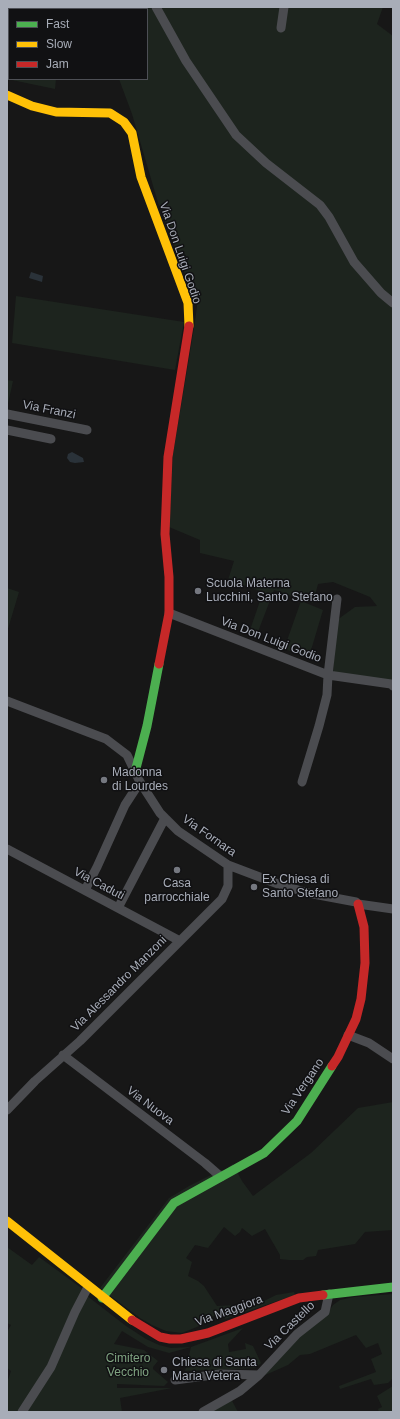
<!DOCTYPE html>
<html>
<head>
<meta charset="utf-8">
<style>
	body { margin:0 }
	#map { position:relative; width:400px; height:1419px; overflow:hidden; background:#171717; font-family:Helvetica,sans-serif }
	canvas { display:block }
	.frame { position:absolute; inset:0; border:8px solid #a8adb8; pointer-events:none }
	.legend { position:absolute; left:8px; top:8px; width:140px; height:72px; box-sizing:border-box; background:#111113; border:1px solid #4d4f55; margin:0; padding:5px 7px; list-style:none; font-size:12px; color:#a8adb8 }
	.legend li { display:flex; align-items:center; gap:8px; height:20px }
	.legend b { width:20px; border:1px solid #4d4f55 }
</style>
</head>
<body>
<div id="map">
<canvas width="400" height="1419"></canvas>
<div class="frame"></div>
<ul class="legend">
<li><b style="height:5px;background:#4caf50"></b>Fast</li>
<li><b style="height:5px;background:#ffc107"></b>Slow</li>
<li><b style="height:5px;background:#c62828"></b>Jam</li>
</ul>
</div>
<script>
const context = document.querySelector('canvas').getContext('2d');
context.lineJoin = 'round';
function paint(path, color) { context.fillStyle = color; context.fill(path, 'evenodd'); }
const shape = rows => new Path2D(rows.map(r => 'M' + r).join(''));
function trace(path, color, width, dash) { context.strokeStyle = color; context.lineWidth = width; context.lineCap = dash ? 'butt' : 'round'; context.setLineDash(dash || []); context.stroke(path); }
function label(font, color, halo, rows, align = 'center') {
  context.font = font + ' Helvetica,sans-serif'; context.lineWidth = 3; context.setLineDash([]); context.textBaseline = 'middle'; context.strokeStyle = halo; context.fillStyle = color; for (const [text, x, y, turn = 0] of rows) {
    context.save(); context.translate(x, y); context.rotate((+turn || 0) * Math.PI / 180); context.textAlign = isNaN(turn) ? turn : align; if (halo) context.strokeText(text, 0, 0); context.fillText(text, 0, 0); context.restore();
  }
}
const green = shape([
	[7,7,383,7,377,24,393,36,393,683,333,673,337,620,355,607,377,606,370,597,333,582,318,584,313,603,274,590,256,637,249,633,263,592,228,580,234,561,200,553,200,540,169,527,173,454,195,322,197,306,159,206,132,114,119,79,147,79,147,9,9,9,9,79,56,79,55,89,7,79],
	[16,296,184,322,175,370,12,343],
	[7,380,13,381,7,408],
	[7,588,19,592,7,632],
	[301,601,323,610,309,657,284,649],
	[393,1102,393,1230,365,1232,355,1244,318,1250,316,1256,307,1257,303,1260,289,1260,280,1259,280,1255,265,1229,252,1236,242,1228,240,1232,235,1236,224,1227,208,1248,195,1245,186,1258,192,1262,188,1276,198,1281,204,1286,217,1306,258,1304,276,1295,294,1292,295,1295,225,1319,223,1314,203,1319,204,1324,182,1333,166,1331,152,1325,140,1318,100,1288,169,1198,189,1186,221,1170,224,1170,233,1164,242,1181,253,1196,311,1153,358,1108],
	[7,1247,32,1265,39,1257,87,1292,86,1295,126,1326,146,1339,159,1345,171,1348,191,1347,243,1328,228,1344,229,1352,246,1349,245,1343,253,1346,261,1363,256,1368,185,1371,191,1347,169,1353,148,1347,122,1331,114,1344,144,1350,158,1361,153,1367,153,1369,168,1382,164,1386,117,1384,117,1388,172,1388,120,1398,122,1412,7,1412,7,1383,11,1371,7,1368,7,1332,11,1325,7,1323],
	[393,1294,393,1378,388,1383,374,1385,371,1379,340,1389,339,1386,376,1372,371,1359,382,1354,378,1343,366,1348,356,1335,310,1354,300,1355,288,1365,263,1376,290,1344,326,1316,333,1305,340,1300,354,1297],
	[393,1386,393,1412,379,1412,378,1409,382,1407,377,1396],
	[231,1399,238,1412,207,1412]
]);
const water = shape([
	[31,272,43,276,42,282,29,278],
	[72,452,83,458,84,462,75,463,70,462,67,458,68,454]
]);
const street = shape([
	[156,7,186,61,236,135,266,163,320,205,329,217,354,262,381,293,393,303],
	[281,28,284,7],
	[7,414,87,430],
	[7,430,51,439],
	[169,613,328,675,391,684,393,686],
	[7,701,106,739,127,755,140,782,160,813,178,831,228,865,278,884,308,893,356,902,358,904,393,909],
	[302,782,319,726,327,695,328,675,337,599],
	[7,849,180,941],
	[85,890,97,867,125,805,140,782],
	[118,908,165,818],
	[348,1035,369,1043,393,1059],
	[63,1055,205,1163,221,1177],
	[7,1110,35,1081,80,1041,222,899,228,886,228,865],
	[175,1380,220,1374,259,1375],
	[22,1412,51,1367,75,1312,88,1287],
	[203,1412,240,1391,259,1375,297,1334,325,1312,329,1294]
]);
const fast = shape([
	[135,772,147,726,159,664],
	[323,1295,393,1287],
	[102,1298,174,1203,264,1153,297,1121,332,1066]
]);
const slow = shape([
	[7,95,32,106,56,112,110,113,124,122,132,133,141,177,188,303,189,326],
	[7,1221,132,1320]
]);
const jam = shape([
	[159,664,169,613,169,577,165,534,168,457,189,326],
	[332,1066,338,1057,356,1019,361,999,365,963,364,927,358,904],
	[132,1320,160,1337,170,1339,181,1339,208,1333,299,1298,323,1295]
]);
const markers = [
	[198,591,4,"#757880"],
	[104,780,4,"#757880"],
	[177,870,4,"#757880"],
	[254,887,4,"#757880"],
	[164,1370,4,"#757880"]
];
const streetNames = [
	["Via Don Luigi Godio",180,253,71],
	["Via Franzi",49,410,11],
	["Via Don Luigi Godio",271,640,21],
	["Via Fornara",209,836,35],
	["Via Caduti",99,884,28],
	["Via Alessandro Manzoni",119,984,-45],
	["Via Vergano",303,1087,-56],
	["Via Nuova",150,1106,37],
	["Via Maggiora",229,1311,-20],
	["Via Castello",290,1326,-44]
];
const poiNames = [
	["Scuola Materna",206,584],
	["Lucchini, Santo Stefano",206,598],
	["Madonna",112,773],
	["di Lourdes",112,787],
	["Ex Chiesa di",262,880],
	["Santo Stefano",262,894],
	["Casa",177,884,"center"],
	["parrocchiale",177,898,"center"],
	["Chiesa di Santa",172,1363],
	["Maria Vetera",172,1377]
];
const parkNames = [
	["Cimitero",128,1359],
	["Vecchio",128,1373]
];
paint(green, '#1d241e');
paint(water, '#2a3239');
trace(street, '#4b4c50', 9);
trace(fast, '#4caf50', 9);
trace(slow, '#ffc107', 9);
trace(jam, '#c62828', 9);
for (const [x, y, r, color] of markers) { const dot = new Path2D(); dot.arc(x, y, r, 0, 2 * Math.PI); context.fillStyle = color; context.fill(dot); trace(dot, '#111113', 1.5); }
label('12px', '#a8adb8', '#111113', streetNames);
label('12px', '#a8adb8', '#111113', poiNames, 'left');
label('12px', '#7fa381', '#111113', parkNames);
</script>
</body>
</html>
